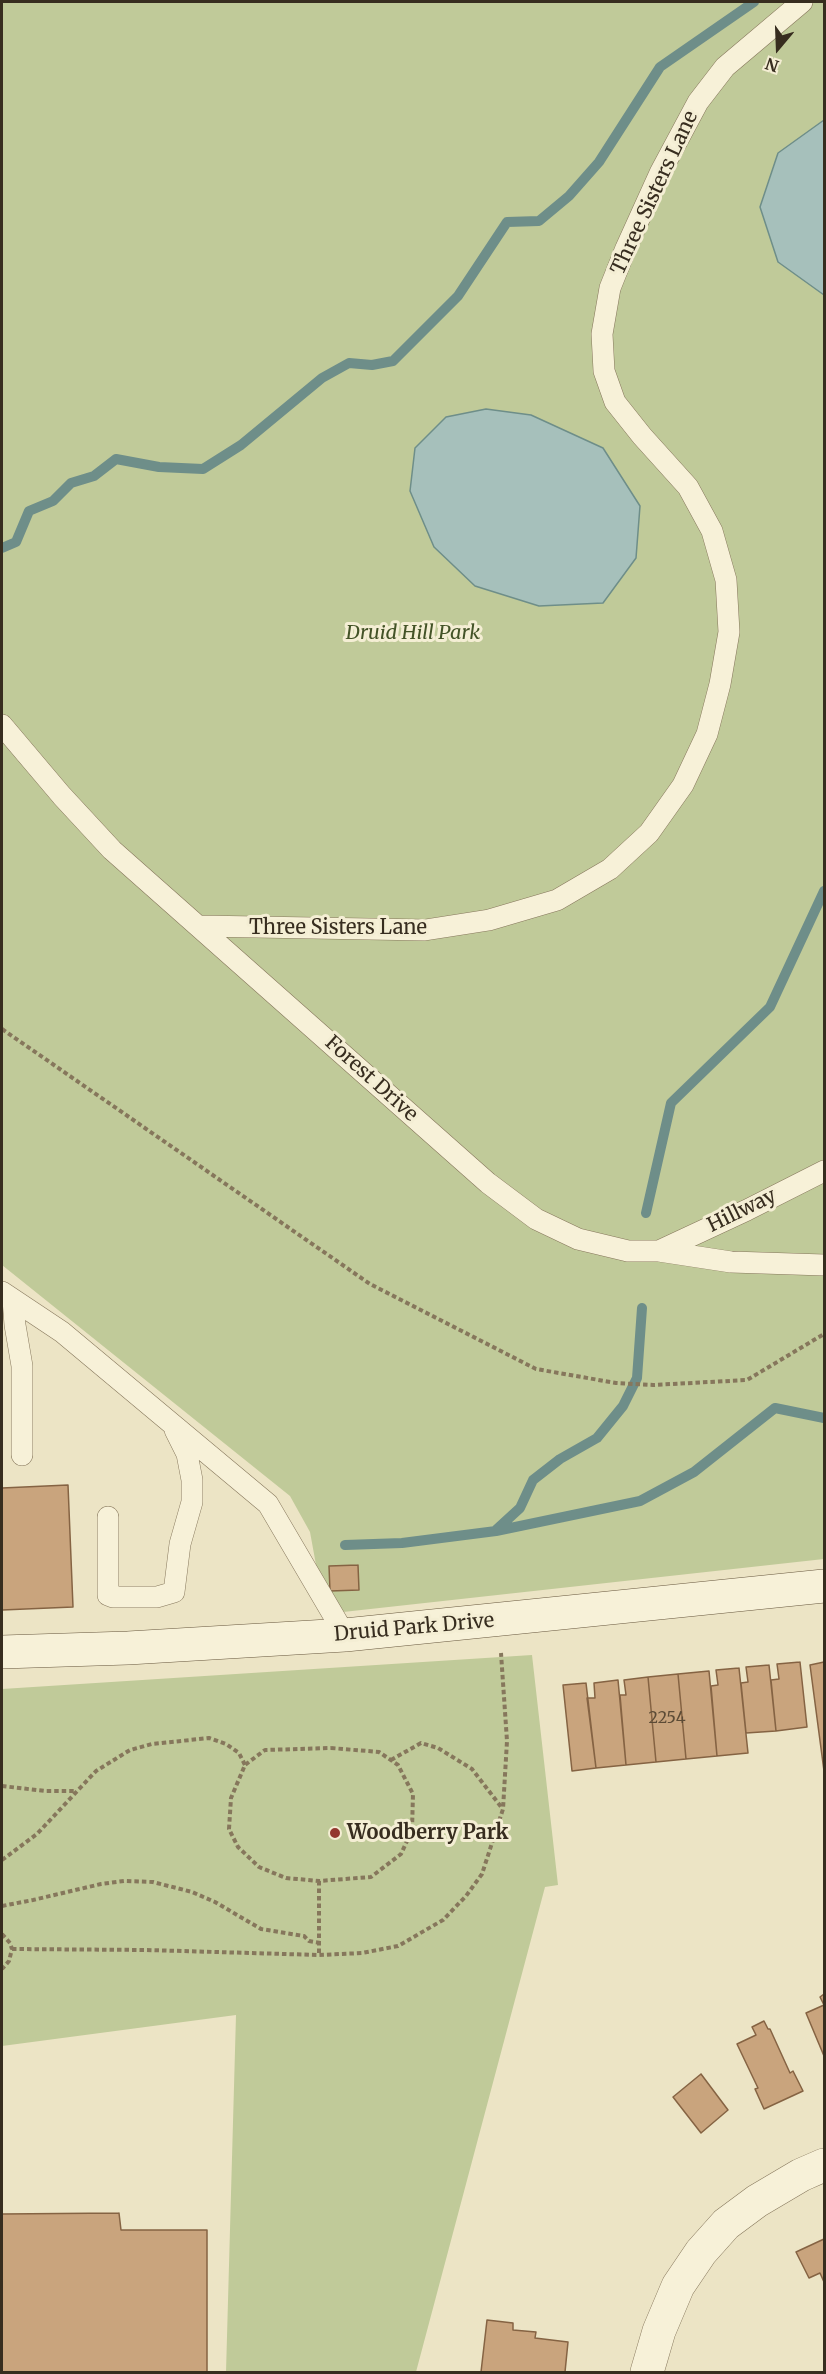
<!DOCTYPE html>
<html>
<head>
<meta charset="utf-8">
<style>
	body { margin:0 }
	#map { position:relative; width:826px; height:2374px; overflow:hidden; background:#ece4c5; font-family:Merriweather,serif }
	canvas { display:block }
	.frame { position:absolute; inset:0; border:3px solid #372d1f; pointer-events:none }
	.north { position:absolute; left:748px; top:18px; width:60px; height:60px; -webkit-text-stroke:4px #f4eed4; paint-order:stroke; rotate:199deg; font-size:16px; font-weight:700; line-height:24px; text-align:center; color:#372d1f }
	.north::after { content:''; display:block; margin:auto; width:21px; height:27px; background:#372d1f; clip-path:polygon(50% 0,100% 100%,50% 72%,0 100%) }
</style>
</head>
<body>
<div id="map">
<canvas width="826" height="2374"></canvas>
<div class="frame"></div>
<div class="north">N</div>
</div>
<script>
const context = document.querySelector('canvas').getContext('2d');
context.lineJoin = 'round';
function paint(path, color) { context.fillStyle = color; context.fill(path, 'evenodd'); }
const shape = rows => new Path2D(rows.map(r => 'M' + r).join(''));
function trace(path, color, width, dash) { context.strokeStyle = color; context.lineWidth = width; context.lineCap = dash ? 'butt' : 'round'; context.setLineDash(dash || []); context.stroke(path); }
function label(font, color, halo, rows, align = 'center') {
  context.font = font + ' Merriweather,serif'; context.lineWidth = 6; context.setLineDash([]); context.textBaseline = 'middle'; context.strokeStyle = halo; context.fillStyle = color; for (const [text, x, y, turn = 0] of rows) {
    context.save(); context.translate(x, y); context.rotate((+turn || 0) * Math.PI / 180); context.textAlign = isNaN(turn) ? turn : align; if (halo) context.strokeText(text, 0, 0); context.fillText(text, 0, 0); context.restore();
  }
}
const green = shape([
	[2,2,824,2,824,1559,325,1614,310,1532,290,1496,2,1265],
	[532,1655,558,1885,545,1887,416,2372,226,2372,236,2015,2,2046,2,1689]
]);
const water = shape([
	[824,120,824,295,778,262,760,207,778,153,824,120],
	[486,409,531,415,603,448,640,506,636,558,603,603,539,606,475,586,434,547,410,491,415,448,446,417,486,409]
]);
const stream = shape([
	[2,548,16,542,29,511,53,501,71,483,94,476,116,459,159,467,203,469,241,445,322,378,349,363,372,365,393,361,458,296,507,222,539,221,569,196,599,162,660,67,754,2],
	[646,1213,671,1103,770,1007,824,891],
	[496,1530,520,1508,533,1480,560,1459,597,1438,623,1406,637,1378,642,1308],
	[345,1545,402,1543,496,1531,640,1501,694,1472,775,1408,824,1418]
]);
const building = shape([
	[68,1485,73,1607,2,1610,2,1488,68,1485],
	[358,1565,359,1590,330,1591,329,1566,358,1565],
	[800,1662,807,1727,776,1731,771,1680,779,1679,777,1664,800,1662],
	[824,1662,824,1771,810,1665,824,1662],
	[769,1665,776,1731,746,1733,741,1683,748,1682,746,1667,769,1665],
	[739,1668,748,1753,717,1756,711,1686,718,1685,716,1670,739,1668],
	[709,1671,717,1756,686,1759,678,1674,709,1671],
	[678,1674,686,1759,656,1762,648,1677,678,1674],
	[648,1677,656,1762,626,1765,620,1695,626,1695,624,1680,648,1677],
	[618,1680,626,1765,596,1768,587,1698,595,1698,594,1683,618,1680],
	[586,1683,596,1768,572,1771,563,1685,586,1683],
	[824,1994,824,2056,806,2013,824,2005,820,1997,824,1994],
	[764,2021,768,2029,770,2029,790,2073,793,2071,803,2091,764,2109,755,2089,758,2088,737,2044,756,2035,752,2027,764,2021],
	[701,2074,728,2110,701,2133,673,2097,701,2074],
	[119,2213,121,2230,207,2230,207,2372,2,2372,2,2214,119,2213],
	[824,2239,824,2282,820,2273,809,2278,796,2252,824,2239],
	[487,2320,513,2323,513,2330,536,2332,535,2338,568,2342,565,2372,481,2372,487,2320]
]);
const path = shape([
	[2,1029,370,1284,536,1369,616,1383,653,1385,747,1380,824,1334],
	[331,1748,379,1752,398,1765,413,1794,412,1830,401,1854,371,1877,319,1881,286,1878,259,1867,238,1847,229,1829,231,1798,245,1765,265,1750,331,1748],
	[391,1760,421,1743,438,1748,472,1769,502,1808],
	[2,1786,45,1791,75,1791],
	[2,1860,37,1834,96,1771,130,1750,152,1744,209,1738,226,1744,239,1753,245,1765],
	[319,1881,319,1955],
	[2,1906,33,1900,101,1884,124,1881,153,1882,192,1892,215,1902,261,1929,304,1936,309,1941,321,1943],
	[2,1934,10,1943,12,1949,9,1961,2,1969],
	[12,1949,147,1950,319,1955,362,1953,398,1946,443,1920,466,1896,482,1874,503,1809,507,1741,501,1653]
]);
const service = shape([
	[2,725,62,796,112,850,488,1183,536,1219,578,1239,628,1251,659,1251,731,1262,824,1265],
	[200,926,425,930,489,920,557,900,610,869,649,833,683,785,707,734,720,684,729,632,726,580,712,531,688,487,642,436,615,402,604,371,602,334,610,288,626,248,660,173,698,102,725,67,802,2],
	[659,1251,747,1210,824,1171],
	[2,1292,62,1332,268,1504,345,1635],
	[13,1300,15,1325,22,1366,22,1455],
	[108,1517,108,1595,113,1597,157,1597,174,1592,180,1544,192,1502,192,1480,187,1454,175,1430]
]);
const minor = shape([
	[647,2372,659,2331,678,2286,701,2252,726,2224,757,2201,801,2175,824,2165]
]);
const secondary = shape([
	[2,1652,128,1648,345,1635,824,1586]
]);
const markers = [
	[335,1833,6,"#93372e"]
];
const numberNames = [
	["2254",667,1718]
];
const streetNames = [
	["Three Sisters Lane",655,193,-65],
	["Three Sisters Lane",338,928],
	["Forest Drive",371,1079,42],
	["Hillway",742,1211,-26],
	["Druid Park Drive",414,1628,-5]
];
const parkNames = [
	["Druid Hill Park",413,633]
];
const poiNames = [
	["Woodberry Park",347,1833]
];
paint(green, '#c0ca99');
paint(water, '#a6c0bb');
trace(water, '#6e8e89', 1.5);
trace(stream, '#6e8e89', 10);
paint(building, '#c9a47d');
trace(building, '#856343', 1.5);
trace(service, '#86775c', 22);
trace(minor, '#86775c', 34);
trace(secondary, '#68583f', 34);
trace(path, '#86775c', 4, [4.5, 3]);
trace(service, '#f7f1d8', 21);
trace(minor, '#f7f1d8', 33);
trace(secondary, '#f7f1d8', 33);
for (const [x, y, r, color] of markers) { const dot = new Path2D(); dot.arc(x, y, r, 0, 2 * Math.PI); context.fillStyle = color; context.fill(dot); trace(dot, '#f4eed4', 2); }
label('16px', '#5c4b36', null, numberNames);
label('20px', '#372d1f', '#f4eed4', streetNames);
label('italic 20px', '#435327', '#f4eed4', parkNames);
label('bold 20px', '#372d1f', '#f4eed4', poiNames, 'left');
</script>
</body>
</html>
